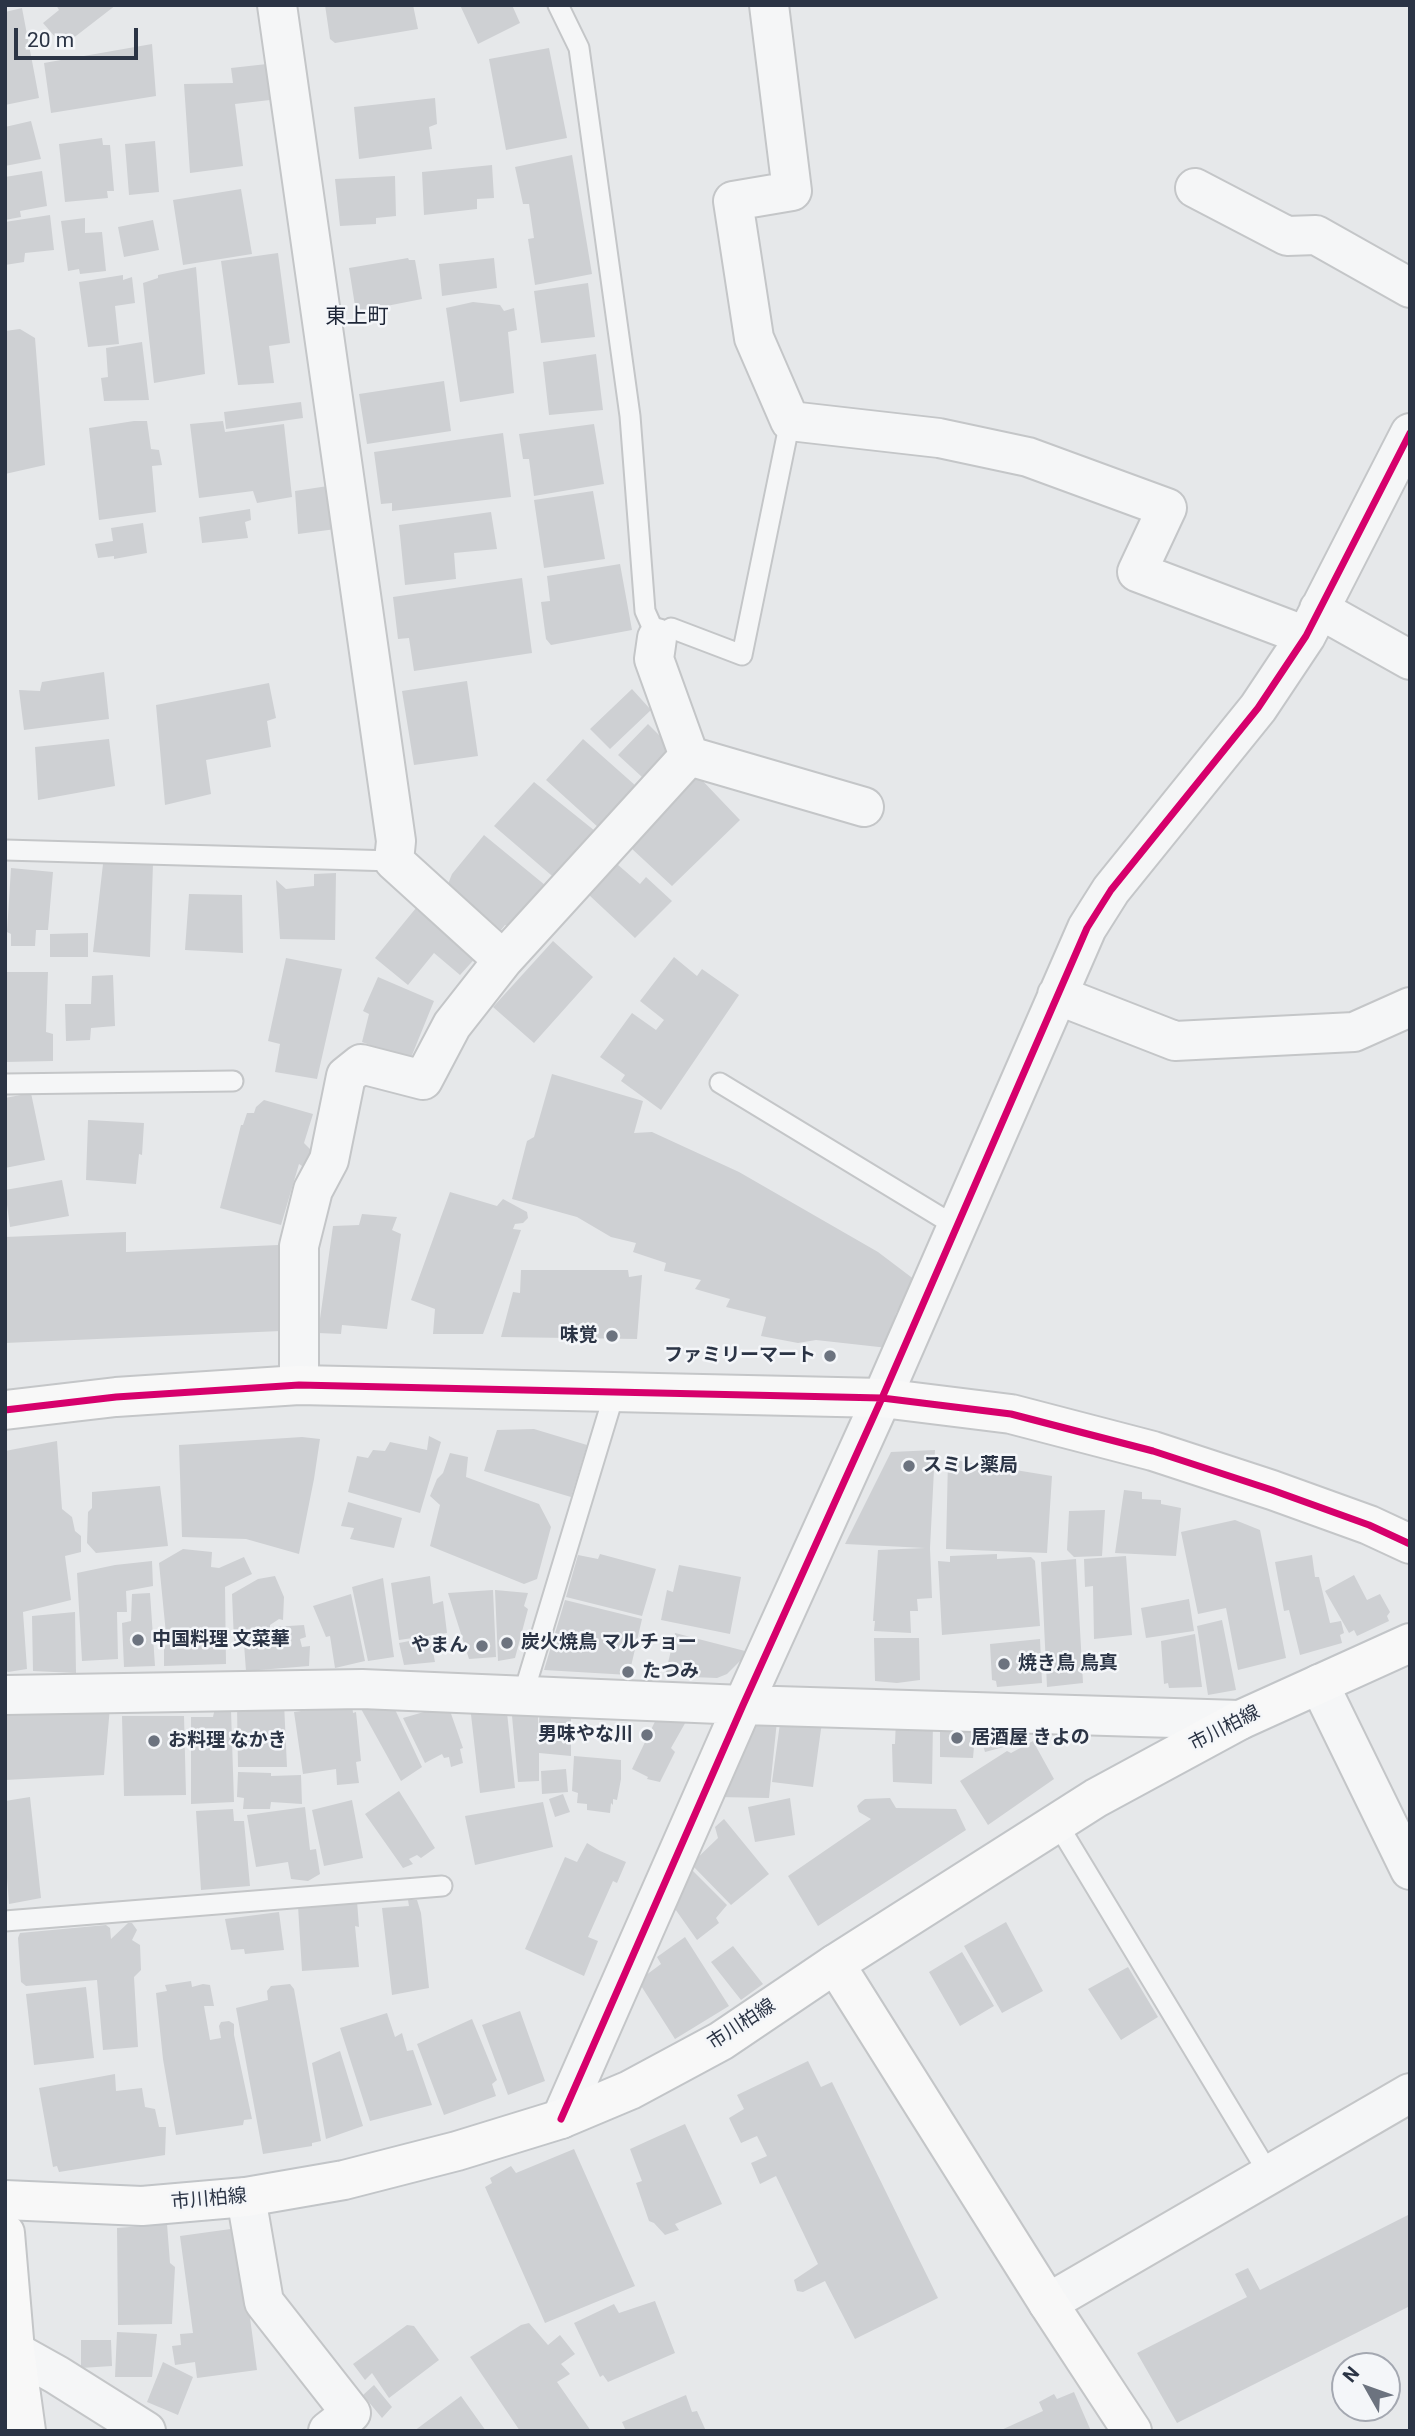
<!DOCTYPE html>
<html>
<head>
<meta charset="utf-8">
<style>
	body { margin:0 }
	#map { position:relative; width:1415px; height:2436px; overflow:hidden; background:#e6e8ea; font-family:Roboto,sans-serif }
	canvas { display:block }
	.frame { position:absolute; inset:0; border:7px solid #2b3445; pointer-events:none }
	.north { position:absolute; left:1331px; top:2352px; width:70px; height:70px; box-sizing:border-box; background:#f4f6f9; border:2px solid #a4a8b1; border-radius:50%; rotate:310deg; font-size:19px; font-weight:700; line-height:28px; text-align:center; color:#2b3445 }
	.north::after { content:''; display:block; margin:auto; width:24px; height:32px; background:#6c737f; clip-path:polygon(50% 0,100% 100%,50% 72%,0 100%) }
	.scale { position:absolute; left:14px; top:28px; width:124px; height:32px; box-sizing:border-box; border:4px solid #2b3445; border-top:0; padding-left:9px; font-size:21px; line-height:24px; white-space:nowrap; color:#2b3445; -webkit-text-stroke:5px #f4f6f9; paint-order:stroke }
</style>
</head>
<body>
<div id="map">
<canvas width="1415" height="2436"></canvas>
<div class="frame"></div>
<div class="north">N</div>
<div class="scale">20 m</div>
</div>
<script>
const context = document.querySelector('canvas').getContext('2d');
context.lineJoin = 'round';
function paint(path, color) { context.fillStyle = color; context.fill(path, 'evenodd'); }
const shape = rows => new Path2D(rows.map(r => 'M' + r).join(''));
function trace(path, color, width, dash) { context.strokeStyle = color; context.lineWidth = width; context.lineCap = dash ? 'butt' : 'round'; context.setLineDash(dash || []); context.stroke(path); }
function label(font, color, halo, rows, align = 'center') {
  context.font = font + ' Roboto,"Noto Sans JP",sans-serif'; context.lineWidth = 5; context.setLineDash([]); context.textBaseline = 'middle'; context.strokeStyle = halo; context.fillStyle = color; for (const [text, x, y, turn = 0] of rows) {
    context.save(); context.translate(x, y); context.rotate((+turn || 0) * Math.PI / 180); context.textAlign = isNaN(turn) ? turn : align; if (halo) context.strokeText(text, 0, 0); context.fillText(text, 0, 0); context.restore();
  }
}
const building = shape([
	[56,5,116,5,63,46,43,23,59,10],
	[325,5,413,5,418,29,335,43,330,39],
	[460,5,512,5,520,23,478,44],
	[22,8,39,98,5,105,5,12],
	[152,44,156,96,51,113,44,63],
	[549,48,567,138,506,150,489,59],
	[267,64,270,100,235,104,243,166,190,173,184,84,233,83,231,68],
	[435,98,437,124,429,127,432,149,359,159,354,107],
	[31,121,41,159,5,166,5,127],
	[102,138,103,145,110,145,114,191,107,191,108,198,65,202,59,144],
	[155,141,159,192,129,195,125,144],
	[572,155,592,274,535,285,528,239,534,238,529,204,523,204,515,167],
	[492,165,494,198,477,199,477,209,424,215,422,172],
	[42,171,47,206,20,211,21,217,5,220,5,177],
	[395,176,396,216,376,218,376,224,340,226,335,179],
	[241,189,252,254,183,265,173,200],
	[50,215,54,250,25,253,24,262,5,265,5,222],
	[85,218,85,233,102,232,106,271,80,274,79,269,68,271,61,221],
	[153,220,159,250,124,257,118,227],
	[278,253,290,343,269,346,274,383,238,385,221,261],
	[408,258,409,260,415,260,422,299,356,312,349,268],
	[494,258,497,288,442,296,439,264],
	[196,267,205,374,154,383,143,283,158,278,158,275],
	[123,275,123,280,132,277,135,303,115,306,119,344,88,347,79,282],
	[588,283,595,337,541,343,534,291],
	[473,302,500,305,504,311,514,308,517,330,508,332,514,393,460,402,446,308],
	[20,329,35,338,45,465,5,474,5,331],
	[142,342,149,400,104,401,101,378,108,377,106,348],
	[596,354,603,410,549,415,543,362],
	[444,381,451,431,367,444,359,394],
	[301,402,303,418,226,429,224,412],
	[134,421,147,421,151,449,159,450,162,465,152,466,156,512,99,520,89,428],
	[223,421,225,432,284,424,292,497,257,503,253,491,199,498,190,424],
	[594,424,604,484,534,496,529,459,523,459,519,434],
	[503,433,511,497,392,511,392,503,381,504,374,452],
	[328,486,336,529,298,534,295,491],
	[593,491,605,559,544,568,534,500],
	[250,509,251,520,245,522,248,538,202,543,199,517],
	[491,512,497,549,454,553,456,579,405,585,399,525],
	[143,523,147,553,114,559,114,556,98,558,95,544,113,541,111,528],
	[620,564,632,630,551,645,546,639,541,602,550,601,547,576],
	[522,578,532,653,414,671,409,638,398,639,393,597],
	[104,672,109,719,24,730,19,690,40,691,42,682],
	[467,681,478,756,414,765,402,691],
	[269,683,276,718,267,721,271,747,206,760,211,794,165,805,156,705],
	[632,689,651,710,610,749,590,729],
	[648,724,672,748,642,777,618,755],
	[109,739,115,786,38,800,35,747],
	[583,739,636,786,599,828,546,780],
	[698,776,740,820,672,886,631,848],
	[534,782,600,835,558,881,494,826],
	[484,835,551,890,513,929,505,925,501,930,448,884,452,874],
	[153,863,150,957,93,952,103,864],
	[617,864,640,884,646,877,672,901,635,938,589,895],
	[11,868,53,872,48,930,36,930,35,946,11,946,11,934,7,932],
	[336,873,335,940,280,939,276,880,286,889,314,886,314,874],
	[189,894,242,895,243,953,185,950],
	[425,902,480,953,460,975,434,953,408,985,375,958,416,908,418,911],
	[88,933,88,957,50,957,50,934],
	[553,941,593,977,534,1043,493,1007],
	[674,957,697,976,702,969,739,995,661,1110,621,1081,625,1075,600,1057,632,1013,656,1030,664,1020,640,1001],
	[286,958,342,969,317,1079,275,1072,280,1044,268,1041],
	[5,972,48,972,46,1032,53,1034,53,1061,5,1062],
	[113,975,115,1026,91,1028,90,1040,66,1041,65,1004,91,1004,92,976],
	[378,977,434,1001,410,1060,362,1042,369,1014,363,1011],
	[552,1074,643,1101,634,1133,652,1132,739,1172,878,1252,915,1280,896,1313,888,1348,816,1340,798,1343,761,1336,766,1317,726,1307,730,1299,695,1289,701,1280,664,1271,666,1263,633,1252,636,1243,611,1237,577,1217,512,1199,527,1141,534,1137],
	[31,1093,45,1160,5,1168,5,1098],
	[264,1100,313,1114,304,1143,314,1153,305,1168,299,1164,281,1225,220,1208,241,1125,243,1125,247,1113,254,1113,256,1107],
	[88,1120,144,1123,142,1155,139,1154,136,1184,86,1180],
	[62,1180,69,1216,10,1227,5,1190],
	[450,1192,497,1206,503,1199,527,1212,528,1218,523,1223,515,1224,513,1229,521,1230,483,1334,433,1334,435,1309,411,1300],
	[362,1214,397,1217,392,1230,401,1234,387,1329,342,1325,341,1334,318,1333,333,1226,359,1225],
	[126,1232,126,1252,278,1245,281,1331,5,1343,5,1237],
	[521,1270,628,1270,629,1277,642,1275,637,1339,501,1337,513,1292,520,1293],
	[534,1429,587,1445,571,1497,484,1471,497,1430],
	[429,1436,441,1442,420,1513,348,1492,357,1456,368,1458,373,1450,385,1451,390,1442,427,1450],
	[302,1437,320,1439,314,1479,299,1554,246,1539,182,1537,179,1445],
	[57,1441,62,1509,72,1517,75,1531,81,1536,81,1552,65,1556,71,1600,23,1612,27,1669,8,1672,5,1670,5,1451],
	[935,1450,930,1548,932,1598,917,1599,918,1611,910,1611,911,1633,874,1631,875,1621,873,1621,878,1550,925,1548,845,1544,891,1452],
	[450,1453,468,1457,466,1477,539,1504,551,1527,537,1579,524,1584,430,1546,440,1505,430,1496,437,1479,443,1473],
	[948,1459,1052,1476,1047,1553,946,1549],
	[160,1486,168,1546,96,1553,87,1543,88,1512,92,1508,92,1492],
	[1124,1490,1142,1492,1142,1499,1161,1500,1161,1504,1181,1508,1176,1556,1115,1553],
	[348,1502,402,1518,394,1548,350,1539,354,1528,341,1526],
	[1105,1510,1102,1556,1074,1557,1067,1550,1069,1511],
	[1235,1520,1260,1530,1286,1658,1238,1670,1226,1608,1198,1614,1181,1532],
	[183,1549,212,1552,211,1567,219,1568,244,1557,252,1574,225,1587,226,1664,164,1666,164,1647,167,1644,159,1563],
	[600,1554,656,1569,642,1616,566,1597,578,1555,598,1559],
	[997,1554,997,1559,1031,1557,1035,1561,1040,1626,942,1635,938,1561,950,1562,950,1556],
	[1312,1555,1315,1577,1319,1577,1330,1623,1341,1621,1344,1633,1340,1635,1342,1643,1300,1655,1289,1610,1284,1611,1275,1562],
	[1126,1556,1132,1635,1094,1639,1093,1586,1085,1587,1084,1559],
	[1076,1559,1083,1683,1047,1687,1041,1562],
	[152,1561,153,1586,126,1591,127,1612,117,1612,118,1659,82,1661,77,1573,115,1565],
	[679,1565,741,1577,730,1634,661,1620,667,1590,673,1592],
	[1354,1575,1367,1600,1380,1594,1390,1612,1387,1616,1389,1621,1357,1636,1354,1630,1349,1633,1325,1591],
	[275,1576,284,1597,283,1620,279,1619,270,1625,270,1640,234,1641,232,1594,258,1579],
	[430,1576,433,1604,443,1601,447,1633,399,1640,391,1583],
	[383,1578,394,1657,368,1661,352,1587],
	[493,1590,496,1657,469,1659,448,1593],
	[495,1590,528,1593,524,1606,528,1609,515,1658,498,1661],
	[150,1593,155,1666,124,1667,122,1623,131,1621,132,1594],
	[351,1594,365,1661,335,1668,330,1636,326,1637,313,1606],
	[1189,1599,1194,1631,1146,1638,1141,1608],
	[565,1600,642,1619,629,1675,544,1670],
	[75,1612,76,1673,33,1671,32,1616],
	[1222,1620,1236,1690,1208,1695,1197,1626],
	[304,1625,306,1637,300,1639,302,1647,310,1646,309,1666,246,1671,244,1644,273,1643,273,1627],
	[675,1633,745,1651,743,1658,727,1674,717,1678,665,1676],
	[1195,1634,1202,1687,1169,1688,1168,1683,1164,1684,1161,1641],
	[430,1637,435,1662,404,1665,399,1643],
	[874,1638,919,1638,920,1680,897,1683,875,1681],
	[1040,1639,1042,1683,997,1687,996,1681,992,1680,990,1644],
	[391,1701,422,1767,401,1781,360,1707],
	[538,1702,538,1735,540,1708,571,1706,571,1756,539,1753,539,1781,518,1782,511,1705],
	[284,1703,287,1767,238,1767,237,1706],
	[506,1703,515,1788,480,1793,470,1706],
	[352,1704,353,1713,356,1712,361,1761,356,1762,359,1783,337,1785,336,1769,303,1774,294,1712],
	[448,1705,463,1748,460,1749,463,1763,451,1767,449,1757,444,1758,442,1754,425,1763,403,1718],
	[663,1705,692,1711,671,1748,675,1752,660,1782,647,1779,648,1777,632,1769],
	[110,1707,104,1775,5,1780,5,1709],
	[215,1708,231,1710,234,1802,191,1804,191,1717,213,1717],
	[122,1716,184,1716,186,1795,124,1796],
	[781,1716,822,1722,813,1787,772,1782],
	[1020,1717,1026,1741,985,1752,978,1728],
	[940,1718,976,1724,973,1758,940,1757],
	[896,1719,933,1720,932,1784,893,1782,892,1744,895,1744],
	[777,1721,769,1798,717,1797,750,1722],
	[1033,1741,1054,1779,988,1825,960,1781,1007,1751,1011,1753],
	[574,1756,621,1760,621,1779,617,1800,613,1799,613,1805,611,1803,610,1813,587,1810,587,1804,577,1803,578,1793,572,1791],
	[566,1769,568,1792,542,1794,541,1771],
	[238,1772,271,1773,271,1776,301,1775,302,1804,271,1802,270,1809,243,1809,244,1798,237,1797],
	[399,1791,435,1848,421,1858,417,1855,409,1859,413,1864,403,1868,365,1814],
	[563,1794,570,1812,555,1817,549,1799],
	[30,1797,41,1898,9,1904,5,1852,5,1801],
	[790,1798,795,1835,755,1842,748,1807],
	[890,1798,896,1808,956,1809,966,1830,818,1926,788,1876,871,1819,859,1812,857,1806,861,1802,865,1799],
	[352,1800,363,1858,324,1866,312,1810],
	[543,1802,553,1847,475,1865,465,1816],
	[305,1807,310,1850,316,1849,320,1874,308,1881,291,1879,288,1862,256,1867,247,1815],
	[233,1809,234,1821,244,1821,250,1886,201,1890,196,1811],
	[724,1819,769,1874,731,1905,691,1864,718,1838,715,1827],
	[587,1843,600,1851,626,1862,617,1883,613,1881,588,1937,598,1941,584,1976,525,1949,565,1857,577,1862],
	[690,1868,727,1905,716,1918,719,1923,697,1940,673,1906],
	[408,1900,417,1900,421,1913,429,1988,392,1995,382,1908,409,1906],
	[357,1901,359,1927,355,1926,359,1967,302,1971,298,1906],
	[279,1912,284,1950,245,1954,244,1949,231,1950,225,1919],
	[1006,1922,1043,1991,1002,2013,964,1946],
	[128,1923,132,1923,137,1930,132,1940,140,1945,141,1970,134,1977,138,2047,103,2050,97,1980,26,1986,21,1982,18,1938,20,1933,106,1925,110,1928,111,1939],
	[685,1937,729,2006,675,2039,638,1981,661,1964,657,1957],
	[733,1946,763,1984,741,2000,711,1962],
	[962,1952,994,2006,960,2026,929,1972],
	[1128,1967,1158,2017,1121,2040,1088,1989],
	[191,1981,192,1987,203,1984,210,1985,214,2006,204,2006,210,2040,221,2038,219,2026,221,2022,229,2021,234,2024,234,2035,252,2119,244,2120,243,2125,176,2135,163,2059,156,1993,167,1991,165,1985],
	[290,1984,294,1989,321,2141,312,2143,312,2146,263,2154,236,2008,268,2000,267,1991,271,1986],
	[86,1987,94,2058,34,2065,26,1994],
	[520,2011,545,2081,508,2095,482,2025],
	[387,2013,395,2037,402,2033,407,2051,413,2050,432,2105,370,2121,340,2028],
	[472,2019,497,2080,492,2084,496,2096,444,2115,417,2044],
	[340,2051,363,2126,326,2139,312,2063],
	[808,2061,821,2087,832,2082,938,2298,855,2339,825,2281,803,2292,797,2291,794,2280,818,2264,776,2176,760,2184,751,2163,767,2156,757,2136,741,2143,729,2118,744,2109,737,2095],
	[115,2074,116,2091,142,2088,145,2107,155,2109,159,2127,166,2127,165,2155,59,2172,57,2166,53,2167,39,2088],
	[685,2124,722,2204,675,2224,679,2230,665,2235,654,2223,649,2221,636,2183,642,2181,630,2149],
	[574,2149,635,2286,545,2323,485,2187,492,2183,490,2178,511,2166,516,2173],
	[1410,2214,1410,2306,1177,2423,1137,2353,1247,2297,1235,2274,1248,2268,1260,2290],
	[167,2224,170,2263,175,2267,172,2324,118,2325,117,2228],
	[238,2228,257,2370,197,2378,195,2362,175,2365,172,2346,181,2345,180,2334,193,2333,180,2236],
	[655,2301,675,2353,608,2382,603,2375,600,2377,574,2323,614,2304,619,2313],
	[529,2323,548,2345,560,2335,575,2354,561,2364,570,2374,557,2382,591,2431,520,2431,470,2357,521,2325],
	[407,2325,414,2326,439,2360,389,2398,372,2373,365,2380,353,2364],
	[117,2332,157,2334,152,2377,115,2377],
	[81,2340,111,2340,112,2366,81,2368],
	[163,2362,193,2377,178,2415,147,2402],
	[374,2385,392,2407,382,2418,363,2395],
	[1074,2392,1091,2431,999,2431,1043,2411,1039,2402,1054,2394,1057,2399],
	[686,2395,692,2412,697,2411,706,2431,626,2431,622,2422],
	[461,2396,486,2431,414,2431]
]);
const lane = shape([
	[558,5,579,48,630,416,645,611,657,638,671,628,742,655,790,421],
	[5,850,394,861],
	[720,1083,957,1227],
	[5,1084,233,1081],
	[523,1695,615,1391],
	[1057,1823,1269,2174],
	[5,1921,442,1886]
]);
const street = shape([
	[277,5,396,841,394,861,503,960],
	[769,5,792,191,733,201,754,338,790,421,939,438,1028,457,1167,508,1137,572,1306,636],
	[1195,188,1287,236,1316,235,1410,288],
	[1319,609,1410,660],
	[657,638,654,659,689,756,864,807],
	[1057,995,1175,1041,1354,1032,1410,1007],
	[299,1385,299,1246,313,1190,329,1160,346,1076,361,1064,423,1080,452,1025,503,960,689,756],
	[1319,1684,1410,1870],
	[5,1695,362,1689,743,1705,1240,1720],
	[561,2119,743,1705,882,1398,1087,928,1111,890,1258,708,1306,636,1410,433],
	[246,2197,264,2302,351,2413,328,2431],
	[1048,2303,1410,2093],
	[5,2346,57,2375,146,2431]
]);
const secondary = shape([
	[5,1410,116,1397,299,1385,882,1398,1011,1414,1153,1451,1272,1490,1369,1525,1410,1544],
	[835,1964,1048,2303,1132,2431],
	[5,2233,15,2351,26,2431]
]);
const primary = shape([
	[5,2200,142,2206,246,2197,344,2180,457,2151,561,2119,630,2090,721,2041,835,1964,1096,1798,1240,1720,1410,1643]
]);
const cycleway = shape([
	[5,1410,116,1397,299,1385,882,1398,1011,1414,1153,1451,1272,1490,1369,1525,1410,1544],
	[561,2119,743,1705,882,1398,1087,928,1111,890,1258,708,1306,636,1410,433]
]);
const markers = [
	[612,1336,7,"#6c737f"],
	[830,1356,7,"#6c737f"],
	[909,1466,7,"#6c737f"],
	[138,1640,7,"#6c737f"],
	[507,1643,7,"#6c737f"],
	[482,1646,7,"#6c737f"],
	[1004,1664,7,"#6c737f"],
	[628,1672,7,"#6c737f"],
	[647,1735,7,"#6c737f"],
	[957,1738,7,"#6c737f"],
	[154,1741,7,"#6c737f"]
];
const poiNames = [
	["味覚",598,1336,"right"],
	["ファミリーマート",816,1356,"right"],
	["スミレ薬局",923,1466],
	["中国料理 文菜華",152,1640],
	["炭火焼鳥 マルチョー",521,1643],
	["やまん",468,1646,"right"],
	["焼き鳥 鳥真",1018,1664],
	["たつみ",642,1672],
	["男味やな川",633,1735,"right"],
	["居酒屋 きよの",971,1738],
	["お料理 なかき",168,1741]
];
const streetNames = [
	["市川柏線",1225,1729,-27],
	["市川柏線",742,2025,-33],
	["市川柏線",209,2200,-5]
];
const neighbourhoodNames = [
	["東上町",357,318]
];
paint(building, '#ced0d3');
trace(lane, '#c4c6c8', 23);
trace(street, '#c4c6c8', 42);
trace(secondary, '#c4c6c8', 42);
trace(primary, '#c2c5c8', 42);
trace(lane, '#f5f6f7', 19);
trace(street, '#f5f6f7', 38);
trace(secondary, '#f8f8f8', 38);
trace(primary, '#f8f8f8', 38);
trace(cycleway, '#d6006c', 7);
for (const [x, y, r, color] of markers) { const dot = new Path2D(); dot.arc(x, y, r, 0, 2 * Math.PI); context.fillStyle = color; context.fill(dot); trace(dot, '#f4f6f9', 2.5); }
label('bold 19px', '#2b3445', '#f4f6f9', poiNames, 'left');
label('19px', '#2b3445', '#f4f6f9', streetNames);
label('21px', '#1d2536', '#f4f6f9', neighbourhoodNames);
</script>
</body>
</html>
